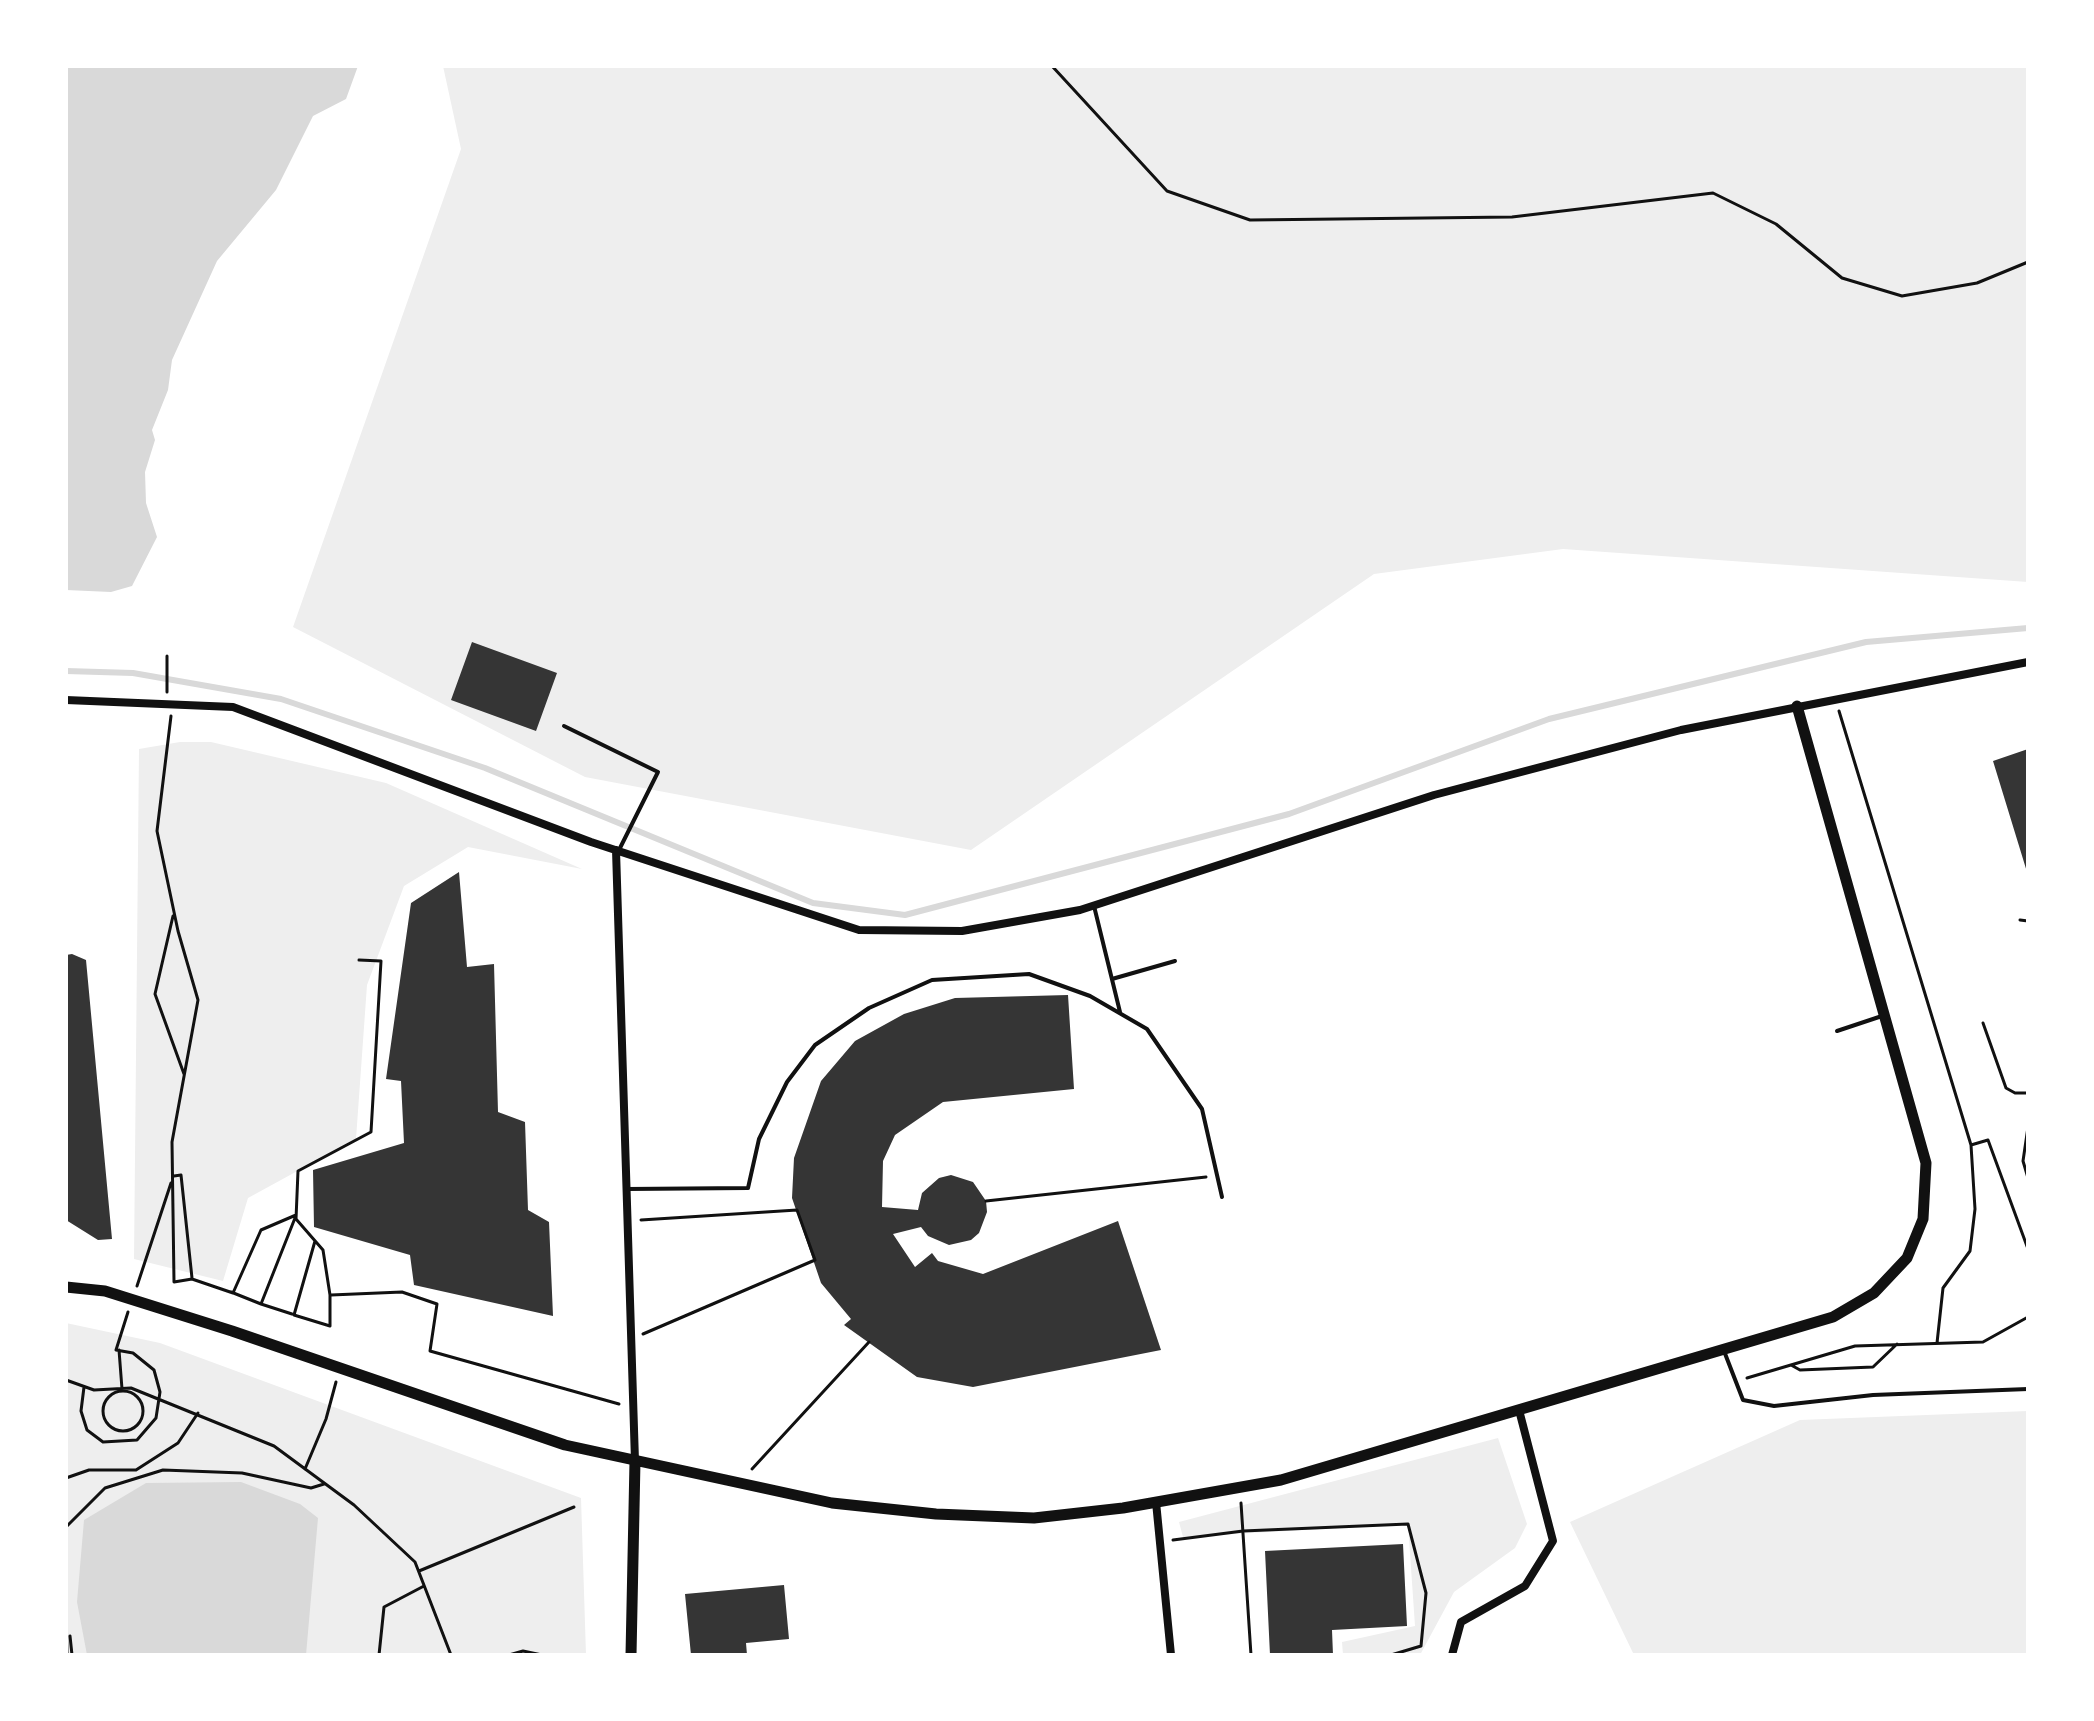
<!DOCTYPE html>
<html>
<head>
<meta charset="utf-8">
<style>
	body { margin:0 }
	#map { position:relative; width:2094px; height:1721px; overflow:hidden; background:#fff; font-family:Ubuntu,sans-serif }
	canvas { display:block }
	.frame { position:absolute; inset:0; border:68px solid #fff; pointer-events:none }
</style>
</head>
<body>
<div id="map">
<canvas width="2094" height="1721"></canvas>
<div class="frame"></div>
</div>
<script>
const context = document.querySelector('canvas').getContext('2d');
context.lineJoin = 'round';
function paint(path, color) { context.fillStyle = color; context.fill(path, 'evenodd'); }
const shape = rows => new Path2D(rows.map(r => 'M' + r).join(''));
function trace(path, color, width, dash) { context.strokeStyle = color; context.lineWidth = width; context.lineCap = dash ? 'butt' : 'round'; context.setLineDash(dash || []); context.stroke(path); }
const green = shape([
	[443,66,2028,66,2028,582,1563,549,1374,574,971,850,585,777,293,627,461,149],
	[180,742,211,742,386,783,582,869,468,847,404,886,367,985,356,1139,248,1198,223,1281,134,1259,139,749],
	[66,1323,160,1343,581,1498,586,1655,66,1655],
	[2028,1411,2028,1655,1634,1655,1570,1522,1800,1420],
	[1498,1438,1527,1524,1515,1548,1454,1592,1420,1655,1343,1655,1342,1642,1415,1626,1408,1524,1183,1537,1179,1522]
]);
const water = shape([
	[66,66,358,66,346,99,313,116,276,190,217,261,172,360,168,390,152,430,155,440,145,472,146,503,157,537,132,586,111,592,66,590],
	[241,1482,300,1504,318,1518,306,1655,87,1655,77,1602,84,1520,146,1483]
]);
const stream = shape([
	[66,671,133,673,281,699,485,768,813,903,905,915,1289,814,1549,719,1866,642,2028,628]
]);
const building = shape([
	[472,642,557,673,536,731,451,700],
	[2028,749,2028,872,2027,872,1993,761],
	[459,872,467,967,494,964,498,1112,525,1122,528,1210,549,1222,553,1316,414,1285,410,1255,314,1227,313,1170,404,1143,401,1081,386,1079,411,903],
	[72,954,86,960,112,1239,98,1240,66,1220,66,955],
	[1068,995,1074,1089,943,1102,895,1135,883,1161,882,1207,918,1210,922,1193,939,1178,951,1175,973,1182,986,1201,987,1212,979,1233,971,1240,949,1245,928,1236,921,1227,893,1234,915,1267,932,1253,938,1261,983,1274,1118,1221,1161,1350,973,1387,917,1377,844,1325,851,1319,821,1283,792,1198,794,1158,821,1081,855,1041,904,1014,955,998],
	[1403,1544,1407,1626,1332,1630,1333,1655,1270,1655,1265,1551],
	[784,1585,789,1639,746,1643,747,1655,691,1655,685,1594]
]);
const path = shape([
	[1052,66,1167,191,1250,220,1512,217,1713,193,1776,224,1842,278,1902,296,1977,283,2028,262],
	[167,692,167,656],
	[1839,711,1971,1145,1988,1140,2028,1249],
	[171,716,157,831,178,931,198,1000,172,1142,174,1282,192,1279,233,1293,261,1230,296,1215],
	[173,916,155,994,184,1074],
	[2020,920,2028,921],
	[1983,1023,2006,1088,2015,1093,2028,1093],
	[2028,1127,2023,1161,2028,1178],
	[174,1176,181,1175,192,1278],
	[986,1201,1206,1177],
	[641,1220,797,1210,815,1260,643,1334],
	[315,1241,294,1315,330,1326,330,1295,323,1250,296,1219,298,1171,371,1132,381,961,359,960],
	[137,1286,171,1183],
	[231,1292,261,1304,295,1218],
	[331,1295,402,1292,437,1304,430,1351,619,1404],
	[261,1304,292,1314],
	[1937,1343,1943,1288,1970,1251,1975,1209,1971,1145],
	[119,1350,122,1389],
	[1791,1365,1800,1370,1873,1367,1897,1344],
	[1747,1378,1855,1346,1983,1342,2028,1317],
	[66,1380,94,1390,131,1388,274,1446,354,1505,415,1562,451,1655],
	[84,1387,81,1411,87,1430,103,1442,137,1440,156,1418,160,1392,154,1370,133,1353,116,1350,128,1312],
	'103 1411a20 20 0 1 1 40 0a20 20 0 1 1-40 0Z',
	[305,1469,326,1419,336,1382],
	[752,1469,869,1342],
	[66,1478,89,1470,136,1470,178,1443,198,1413],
	[1241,1503,1251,1655],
	[66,1527,105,1488,163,1470,242,1473,311,1488,324,1484],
	[1173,1540,1243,1531,1408,1524,1426,1593,1421,1646,1391,1655],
	[419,1571,574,1507],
	[66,1610,67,1655],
	[70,1636,72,1655],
	[379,1655,384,1607,424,1586],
	[509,1655,523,1651,542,1655]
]);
const service = shape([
	[564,726,658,772,618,852],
	[1094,906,1120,1012],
	[1112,979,1175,961],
	[1837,1031,1882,1016],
	[627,1189,748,1188,759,1139,787,1082,815,1045,869,1008,932,980,1029,974,1090,996,1147,1029,1202,1109,1222,1197],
	[1724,1351,1743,1400,1774,1406,1873,1395,2028,1389]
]);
const minor = shape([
	[66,700,233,707,591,842,859,930,962,931,1080,910,1434,795,1681,730,2028,662],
	[616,850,635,1461],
	[1156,1502,1171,1655],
	[1452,1655,1461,1622,1525,1586,1553,1541,1519,1410]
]);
const tertiary = shape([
	[66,1287,105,1291,232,1331,565,1445,832,1503,936,1514,1034,1518,1123,1508,1281,1480,1833,1317,1874,1293,1907,1258,1923,1219,1926,1163,1797,706],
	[631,1655,635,1461]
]);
paint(green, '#eee');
paint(water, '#d9d9d9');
trace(stream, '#d9d9d9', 6);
paint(building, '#353535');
trace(path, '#111', 3);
trace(service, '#111', 4);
trace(minor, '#111', 8);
trace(tertiary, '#111', 11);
</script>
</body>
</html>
